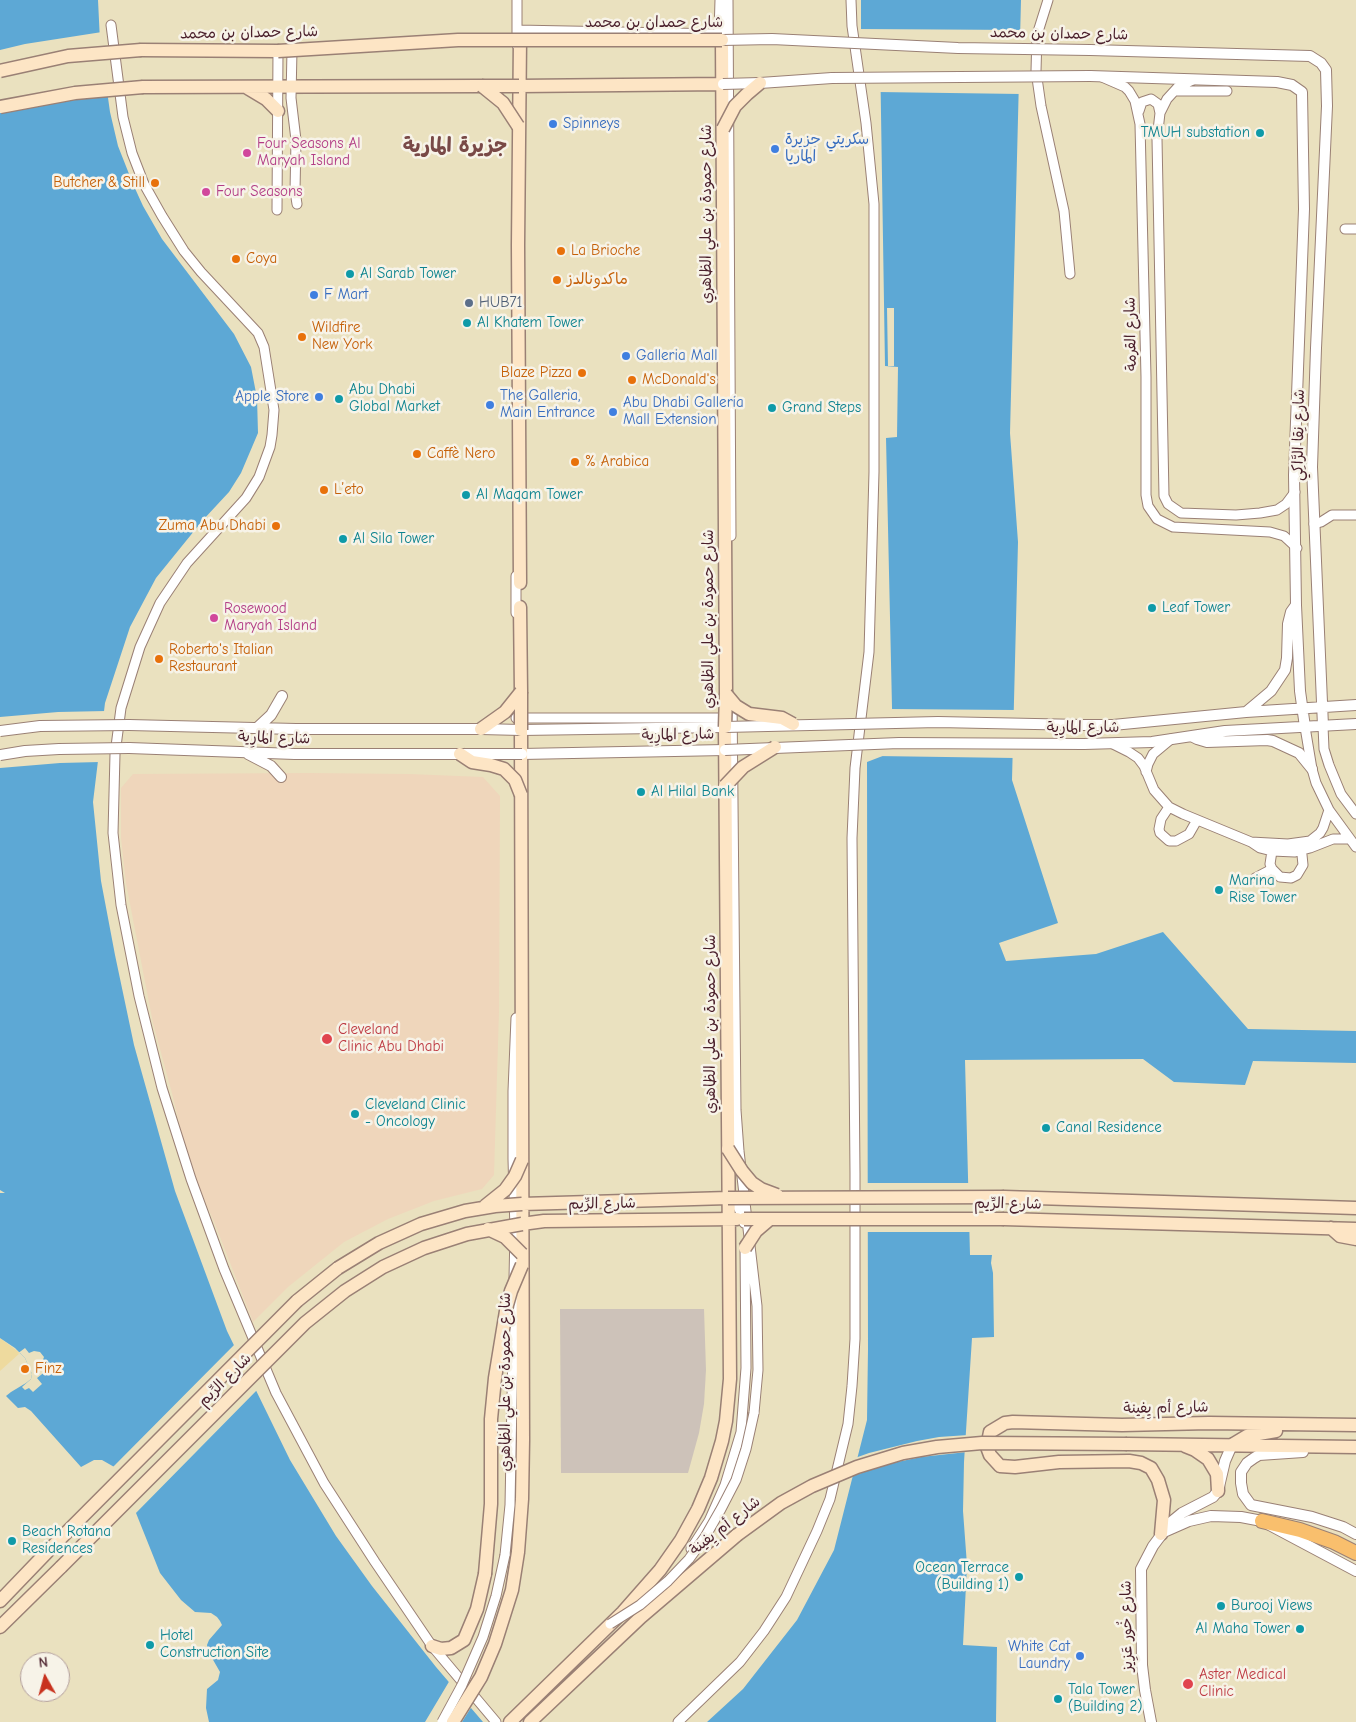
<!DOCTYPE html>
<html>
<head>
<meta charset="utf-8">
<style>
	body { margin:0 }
	#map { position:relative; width:1356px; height:1722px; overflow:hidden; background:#eae1bf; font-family:"Comic Neue",sans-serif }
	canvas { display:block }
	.north { position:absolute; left:20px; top:1652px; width:50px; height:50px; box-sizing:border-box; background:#f7f3e8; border:1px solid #b29e9c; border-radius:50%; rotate:353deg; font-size:14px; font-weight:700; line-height:20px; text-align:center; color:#4a1f2b }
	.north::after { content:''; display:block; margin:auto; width:18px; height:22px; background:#c8321e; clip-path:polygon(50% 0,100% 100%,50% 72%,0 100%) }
</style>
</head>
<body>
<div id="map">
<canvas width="1356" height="1722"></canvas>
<div class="north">N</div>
</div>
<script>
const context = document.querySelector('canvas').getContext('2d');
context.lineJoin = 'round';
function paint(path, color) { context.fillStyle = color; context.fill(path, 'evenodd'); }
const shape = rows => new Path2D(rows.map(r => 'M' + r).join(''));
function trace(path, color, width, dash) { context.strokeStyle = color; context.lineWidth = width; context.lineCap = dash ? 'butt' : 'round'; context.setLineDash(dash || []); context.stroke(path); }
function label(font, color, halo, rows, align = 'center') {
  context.font = font + ' "Comic Neue","Playpen Sans Arabic",sans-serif'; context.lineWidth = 5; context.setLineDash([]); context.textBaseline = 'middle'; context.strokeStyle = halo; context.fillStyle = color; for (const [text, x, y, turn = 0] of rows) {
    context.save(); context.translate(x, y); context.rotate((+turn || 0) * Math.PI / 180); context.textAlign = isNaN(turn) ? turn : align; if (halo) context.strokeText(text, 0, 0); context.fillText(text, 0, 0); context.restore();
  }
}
const built = shape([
	[309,773,409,774,483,777,500,796,499,1011,494,1175,482,1189,434,1201,388,1219,344,1242,288,1287,253,1322,215,1224,189,1165,173,1097,153,1023,126,883,121,838,121,788,133,774]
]);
const industrial = shape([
	[560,1309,704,1309,706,1370,704,1404,699,1433,688,1473,561,1473]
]);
const sand = shape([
	[0,1338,20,1353,0,1371]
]);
const water = shape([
	[0,0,98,0,100,41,110,112,118,146,133,184,143,206,162,239,234,334,251,367,257,398,258,433,241,473,229,492,203,520,156,578,130,627,105,703,93,802,101,881,115,955,134,1045,175,1191,227,1331,290,1460,336,1536,372,1586,436,1667,483,1722,209,1722,206,1708,207,1689,218,1680,220,1672,208,1651,207,1645,209,1640,222,1625,220,1621,217,1617,211,1613,195,1612,181,1600,160,1573,136,1513,130,1489,123,1472,102,1460,94,1460,81,1467,31,1411,25,1407,18,1408,6,1396,11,1392,26,1383,31,1379,32,1374,25,1358,15,1348,0,1338,0,1193,5,1193,0,1190],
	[861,0,1021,0,1010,433,1018,542,1012,780,1058,923,999,943,1006,961,1096,954,1163,932,1248,1029,1356,1031,1356,1063,1253,1061,1245,1085,1174,1082,1143,1059,965,1060,970,1255,992,1255,991,1263,993,1273,994,1337,972,1338,964,1462,963,1511,967,1565,963,1645,997,1647,996,1722,707,1722,743,1689,797,1620,834,1550,867,1420,868,1349,867,762,893,752,886,438,897,437,898,367,885,366,880,50,861,49]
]);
const pier = shape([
	[858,29,1022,30,1021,94,878,92,877,52,859,50],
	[102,32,110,94,46,102,0,113,0,50,25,44],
	[887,308,894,308,894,366,888,366],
	[890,709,1016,710,1015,758,876,756,891,750],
	[106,711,100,762,60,763,0,768,0,717,58,712],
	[865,1183,971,1183,972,1232,866,1232],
	[236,1343,258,1389,134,1515,128,1490,121,1474,112,1468],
	[25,1348,29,1353,34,1351,40,1352,44,1357,41,1365,46,1371,37,1378,42,1384,33,1392,29,1388,25,1390,22,1387,31,1379,32,1374,25,1358,20,1353,17,1354],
	[968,1435,967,1452,921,1457,888,1464,850,1477,855,1458,869,1453,917,1441,939,1437],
	[450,1680,472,1706,462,1722,425,1722]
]);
const minor = shape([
	[728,0,731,536],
	[1048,0,1037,35,1036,71,1041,106,1064,211,1070,274],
	[111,25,123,117,132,153,144,184,162,216,184,251,201,272,258,333,264,347,274,410,272,435,270,447,259,477,246,498,187,563,160,603,140,647,121,708,115,754,113,833,121,905,139,996,162,1088,191,1179,224,1269,276,1393,324,1483,375,1562,432,1646,496,1722],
	[517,30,723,34],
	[719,34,720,0],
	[517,45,517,0],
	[292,50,291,98,296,140,295,191,297,204],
	[1102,77,1125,87,1129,91,1135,101,1140,124,1146,377,1146,495,1148,506,1157,519,1173,527,1270,532,1284,536,1297,548],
	[1193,80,1178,87,1167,99,1160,113,1157,139,1164,496,1168,504,1181,513,1236,515,1260,513,1277,510,1286,504,1295,492],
	[1175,91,1227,91],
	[1139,111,1142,102,1151,99,1158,104,1160,113],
	[277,210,278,51],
	[1345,229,1356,229],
	[1314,524,1321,522,1332,515,1356,515],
	[516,576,516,613],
	[732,699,736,1110,739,1151,757,1306,758,1370,754,1413],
	[516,718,730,718],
	[1323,726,1324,749,1329,765,1341,794,1356,814],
	[1305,727,1312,769,1316,783,1329,810,1356,847],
	[1113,744,1129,752,1138,758,1144,766,1154,790,1169,807,1183,814,1251,842,1260,848,1272,851,1295,852,1310,848,1333,839,1348,839],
	[1146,772,1148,764,1153,754,1171,739],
	[1169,807,1161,819,1159,829,1160,833,1169,841,1176,841,1189,834,1197,820],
	[1251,842,1288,844,1310,841,1320,833,1323,828,1329,810],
	[1272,851,1270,864,1272,869,1280,877,1291,878,1297,875,1303,865,1301,845],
	[1255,878,1272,869],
	[728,1198,738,1207,744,1219,744,1223],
	[514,1278,515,1231,513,1159,513,1091,516,1018],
	[691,1549,709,1521,725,1485,741,1432,746,1368,745,1244],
	[505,1555,510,1505,514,1293],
	[678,1722,740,1662,764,1631,786,1597,817,1531,830,1499,848,1424,852,1386,855,1339,855,1173,852,838,855,768,869,652,874,472,874,204,866,123,852,26,851,0]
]);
const tertiary = shape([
	[1090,50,1310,56,1321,63,1326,70,1327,106,1316,348,1312,467,1323,726],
	[1090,76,1277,82,1292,85,1302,92,1304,209,1294,475,1296,605,1300,691,1305,727],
	[760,83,832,78],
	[1246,712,1271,691,1285,670,1287,658,1288,624,1291,612,1296,605],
	[129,725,296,729,481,729],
	[1083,725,1113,725,1246,712,1356,705],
	[257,728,271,715,282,696],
	[521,730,725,727],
	[1193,737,1197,739,1207,742,1267,740,1273,741,1299,753,1312,769],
	[1084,744,1152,742,1225,731,1356,724],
	[129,748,295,754],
	[248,754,271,766,281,777],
	[522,754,725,750],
	[1303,1452,1259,1455,1254,1458,1247,1463,1241,1472,1241,1483,1243,1494,1251,1505,1312,1517,1343,1527,1356,1534],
	[1164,1532,1189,1521,1211,1516,1241,1517,1262,1521,1356,1571],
	[1151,1722,1145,1690,1142,1665,1141,1569,1153,1546,1171,1522,1182,1513,1213,1497,1218,1491,1225,1461,1232,1445]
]);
const secondary = shape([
	[520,39,518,245,520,583],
	[722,40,726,694],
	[141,50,278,51],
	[519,86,723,84],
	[143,87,482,86],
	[246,87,266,99,278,111],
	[520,607,521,692],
	[1004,1197,1356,1208],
	[522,1204,728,1198],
	[1004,1219,1356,1229],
	[522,1224,544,1221,737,1219],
	[1331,1228,1340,1236,1356,1239],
	[297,1301,338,1268],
	[1127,1444,1356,1447],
	[1232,1445,1247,1436,1276,1431],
	[1185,1446,1195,1450,1208,1459,1217,1474,1218,1491],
	[1161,1534,1164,1500,1158,1480,1151,1468,1141,1463,1129,1461,1059,1462,1015,1467,1000,1466,990,1455,987,1447,990,1432,1005,1423,1013,1422,1122,1425,1209,1423,1356,1425],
	[518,1552,522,1499,523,1440,521,730],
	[0,1601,49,1550],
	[0,1627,61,1567],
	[432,1646,441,1649,451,1648,464,1640,477,1609,485,1574],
	[510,1722,623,1612,660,1570,681,1540,698,1509,711,1478,722,1441,726,1421,730,1379,725,727],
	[530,1722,641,1617,737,1535]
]);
const primary = shape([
	[1262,1521,1300,1530,1334,1542,1356,1553]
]);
const minorBridge = shape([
	[610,1624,640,1605,668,1581,689,1559,705,1537,721,1509,736,1480,746,1449,754,1413],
	[442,1722,462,1685,483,1637,496,1596,505,1555]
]);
const tertiaryBridge = shape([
	[722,40,772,39,958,48,1090,50],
	[832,78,1090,76],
	[723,84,760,83],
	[725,727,938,722,1083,725],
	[481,729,521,730],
	[0,731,40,726,129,725],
	[725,750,899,743,1084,744],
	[295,754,522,754],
	[0,755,25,751,59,749,129,748]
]);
const secondaryBridge = shape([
	[278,51,458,40,722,40],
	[0,71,68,56,141,50],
	[482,86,503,103,518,126],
	[482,86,519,86],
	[0,107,75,93,143,87],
	[723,129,735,106,747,94,760,83],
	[521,692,521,730],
	[726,694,736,706,749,714,782,718,793,724],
	[725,727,726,694],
	[481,729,505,712,521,692],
	[460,754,472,762,491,765,504,769,515,780,521,795],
	[725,786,743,767,775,747],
	[728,1149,742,1171,752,1183,761,1189,777,1195],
	[728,1198,1004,1197],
	[485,1206,505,1190,515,1176,522,1160],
	[744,1219,1004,1219],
	[488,1229,505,1237,522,1254],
	[745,1248,756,1231,770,1219],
	[338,1268,379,1243,421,1224,465,1211,495,1206,522,1204],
	[737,1535,781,1503,812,1486,857,1467,903,1453,937,1447,982,1443,1127,1444],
	[49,1550,297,1301],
	[61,1567,305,1323,345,1291,383,1267,424,1248,467,1234,522,1224],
	[485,1574,491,1504,491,1419,495,1378,507,1305,511,1291,522,1265],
	[453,1722,481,1677,495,1644,512,1590,518,1552]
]);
const markers = [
	[553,124,5,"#3f7fe0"],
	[1260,133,5,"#0f9aa8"],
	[775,149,5,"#3f7fe0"],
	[247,153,5,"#d1479c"],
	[155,183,5,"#e8710a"],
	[206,192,5,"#d1479c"],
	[561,251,5,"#e8710a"],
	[236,259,5,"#e8710a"],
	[350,274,5,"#0f9aa8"],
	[557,280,5,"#e8710a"],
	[314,295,5,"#3f7fe0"],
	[469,303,5,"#5c6f8a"],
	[467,323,5,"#0f9aa8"],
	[302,337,5,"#e8710a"],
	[626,356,5,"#3f7fe0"],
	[582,373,5,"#e8710a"],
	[632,380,5,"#e8710a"],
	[319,397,5,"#3f7fe0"],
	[339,399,5,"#0f9aa8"],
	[490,405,5,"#3f7fe0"],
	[772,408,5,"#0f9aa8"],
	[613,412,5,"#3f7fe0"],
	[417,454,5,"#e8710a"],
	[575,462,5,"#e8710a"],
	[324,490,5,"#e8710a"],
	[466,495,5,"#0f9aa8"],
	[276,526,5,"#e8710a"],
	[343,539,5,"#0f9aa8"],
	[1152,608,5,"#0f9aa8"],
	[214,618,5,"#d1479c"],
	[159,659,5,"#e8710a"],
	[641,792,5,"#0f9aa8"],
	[1219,890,5,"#0f9aa8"],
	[327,1039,6,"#e0444e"],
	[355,1114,5,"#0f9aa8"],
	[1046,1128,5,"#0f9aa8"],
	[25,1369,5,"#e8710a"],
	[12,1541,5,"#0f9aa8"],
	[1019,1577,5,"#0f9aa8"],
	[1221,1606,5,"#0f9aa8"],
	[1300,1629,5,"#0f9aa8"],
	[150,1645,5,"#0f9aa8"],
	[1080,1656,5,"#3f7fe0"],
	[1188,1684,6,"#e0444e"],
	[1058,1699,5,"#0f9aa8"]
];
const streetNames = [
	["شارع حمدان بن محمد",654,23],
	["شارع حمدان بن محمد",249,33,-1],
	["شارع حمدان بن محمد",1059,34,1],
	["شارع حمودة بن علي الظاهري",707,214,-90],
	["شارع القرمة",1131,334,-91],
	["شارع نِقا الرَّاكِي",1299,435,-89],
	["شارع حمودة بن علي الظاهري",709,619,-90],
	["شارع المارِية",1083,728],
	["شارع المارِية",678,735,-1],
	["شارع المارِية",274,738,2],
	["شارع حمودة بن علي الظاهري",711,1024,-90],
	["شارع الرِّيم",602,1204,-1],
	["شارع الرِّيم",1008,1204,1],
	["شارع الرِّيم",225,1380,-45],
	["شارع حمودة بن علي الظاهري",506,1382,-90],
	["شارع أم يِفينة",1166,1408,-1],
	["شارع أم يِفينة",725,1526,-38],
	["شارع خُور عَزِيز",1127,1626,-91]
];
const shopNames = [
	["Spinneys",563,124],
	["سكريتي جزيرة",785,140],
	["الماريا",785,157],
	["F Mart",324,295],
	["Galleria Mall",636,356],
	["The Galleria,",500,396],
	["Main Entrance",500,413],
	["Apple Store",309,397,"right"],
	["Abu Dhabi Galleria",623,403],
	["Mall Extension",623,420],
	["White Cat",1070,1647,"right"],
	["Laundry",1070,1664,"right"]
];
const cultureNames = [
	["TMUH substation",1250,133,"right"],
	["Al Sarab Tower",360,274],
	["Al Khatem Tower",477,323],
	["Abu Dhabi",349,390],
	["Global Market",349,407],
	["Grand Steps",782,408],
	["Al Maqam Tower",476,495],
	["Al Sila Tower",353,539],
	["Leaf Tower",1162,608],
	["Al Hilal Bank",651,792],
	["Marina",1229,881],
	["Rise Tower",1229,898],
	["Cleveland Clinic",365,1105],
	["- Oncology",365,1122],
	["Canal Residence",1056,1128],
	["Beach Rotana",22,1532],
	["Residences",22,1549],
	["Ocean Terrace",1009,1568,"right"],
	["(Building 1)",1009,1585,"right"],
	["Burooj Views",1231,1606],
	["Al Maha Tower",1290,1629,"right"],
	["Hotel",160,1636],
	["Construction Site",160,1653],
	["Tala Tower",1068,1690],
	["(Building 2)",1068,1707]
];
const hotelNames = [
	["Four Seasons Al",257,144],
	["Maryah Island",257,161],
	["Four Seasons",216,192],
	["Rosewood",224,609],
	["Maryah Island",224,626]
];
const foodNames = [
	["Butcher & Still",145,183,"right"],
	["La Brioche",571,251],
	["Coya",246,259],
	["ماكدونالدز",567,280],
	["Wildfire",312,328],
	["New York",312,345],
	["Blaze Pizza",572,373,"right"],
	["McDonald's",642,380],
	["Caffè Nero",427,454],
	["% Arabica",585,462],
	["L’eto",334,490],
	["Zuma Abu Dhabi",266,526,"right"],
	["Roberto's Italian",169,650],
	["Restaurant",169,667],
	["Finz",35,1369]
];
const serviceNames = [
	["HUB71",479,303]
];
const healthNames = [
	["Cleveland",338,1030],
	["Clinic Abu Dhabi",338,1047],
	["Aster Medical",1199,1675],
	["Clinic",1199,1692]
];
const districtNames = [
	["جزيرة المارية",455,146]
];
paint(built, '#efd6bb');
paint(industrial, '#cdc2b9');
paint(sand, '#eeda9e');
paint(water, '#5da8d5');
paint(pier, '#eae1bf');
trace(minor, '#9a8075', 11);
trace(tertiary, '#9a8075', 12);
trace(secondary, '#9a8075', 15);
trace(primary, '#9a8075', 16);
trace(minor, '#fff', 9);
trace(tertiary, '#fff', 10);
trace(secondary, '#fde5c5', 12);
trace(primary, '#f9bf6d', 14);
trace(minorBridge, '#9a8075', 11, []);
trace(tertiaryBridge, '#9a8075', 12, []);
trace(secondaryBridge, '#9a8075', 15, []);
trace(minorBridge, '#fff', 9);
trace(tertiaryBridge, '#fff', 10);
trace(secondaryBridge, '#fde5c5', 12);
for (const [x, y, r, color] of markers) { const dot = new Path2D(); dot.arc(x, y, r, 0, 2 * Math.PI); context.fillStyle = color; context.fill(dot); trace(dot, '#f7f3e8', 2); }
label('15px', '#4a1f2b', '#f7f3e8', streetNames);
label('15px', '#366cbe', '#f7f3e8', shopNames, 'left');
label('15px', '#0d838f', '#f7f3e8', cultureNames, 'left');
label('15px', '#b23c85', '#f7f3e8', hotelNames, 'left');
label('15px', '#c56008', '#f7f3e8', foodNames, 'left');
label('15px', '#4e5e75', '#f7f3e8', serviceNames, 'left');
label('15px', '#be3a42', '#f7f3e8', healthNames, 'left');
label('bold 20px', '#794947', '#f7f3e8', districtNames);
</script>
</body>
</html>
